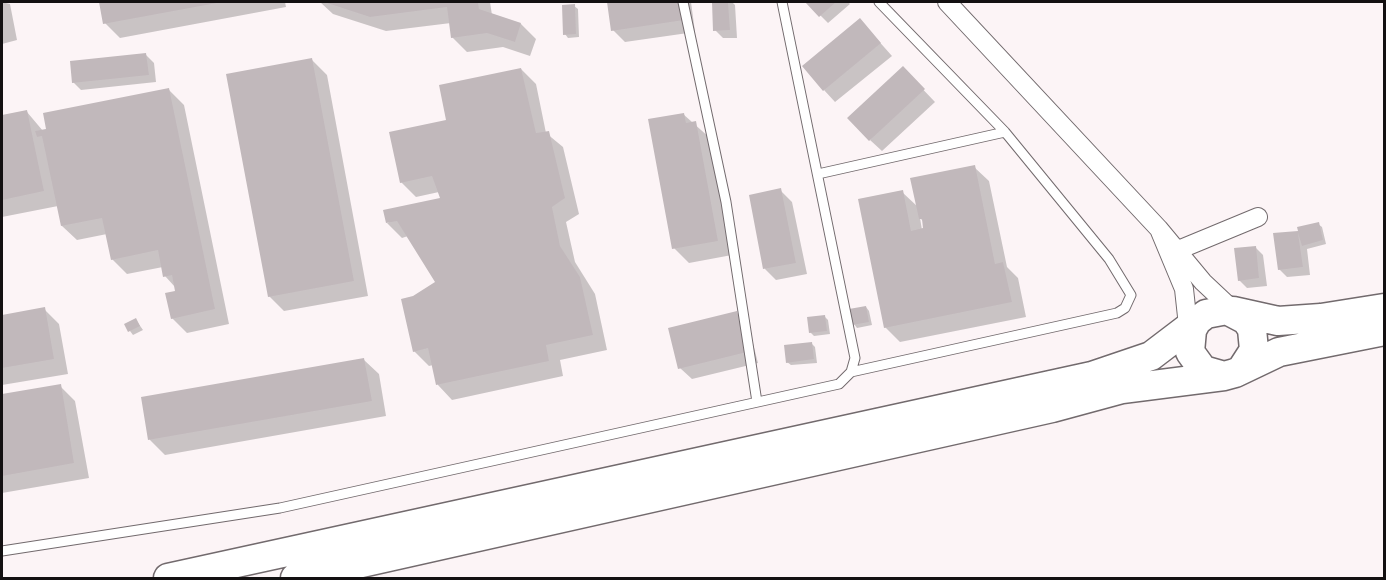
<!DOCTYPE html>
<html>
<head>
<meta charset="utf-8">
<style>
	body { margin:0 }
	#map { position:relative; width:1386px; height:580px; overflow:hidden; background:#fcf4f6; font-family:"Libre Baskerville",serif }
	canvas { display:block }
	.frame { position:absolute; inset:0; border:3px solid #131011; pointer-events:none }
</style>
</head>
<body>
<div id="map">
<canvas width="1386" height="580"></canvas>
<div class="frame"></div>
</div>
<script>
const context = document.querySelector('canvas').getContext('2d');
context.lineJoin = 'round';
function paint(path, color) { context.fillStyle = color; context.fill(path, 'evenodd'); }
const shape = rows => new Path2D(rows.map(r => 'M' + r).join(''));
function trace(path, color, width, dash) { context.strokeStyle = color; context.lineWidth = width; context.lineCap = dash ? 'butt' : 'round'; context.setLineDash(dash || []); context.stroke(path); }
const shadow = shape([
	[2,2,10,4,17,40,2,44],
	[101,2,285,2,286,7,120,38,105,23],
	[320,2,490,2,492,15,521,24,536,39,530,56,503,47,467,52,452,37,451,23,386,31,333,14],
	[609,2,691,2,695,32,625,42,613,30],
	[713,2,732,2,735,5,737,38,723,38,715,30],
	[807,2,848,2,850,4,828,23],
	[574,6,578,9,579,37,568,38,565,34],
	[860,20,892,56,835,102,824,90],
	[146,55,154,63,156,82,81,90,73,82],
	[312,60,327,75,368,296,284,311,269,296],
	[521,69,536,84,546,133,563,147,579,214,566,222,575,262,595,294,607,350,560,360,563,376,452,400,438,385,433,365,429,366,414,351,413,298,437,283,408,236,402,238,387,223,442,200,439,192,416,197,401,182,448,121],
	[914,80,935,102,882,151,870,140],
	[169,90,184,105,229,324,187,333,172,318,177,292,175,287,165,276,163,267,127,274,112,259,107,234,77,240,62,226,58,206,2,217,2,117,27,112,43,131],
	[683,114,710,138,732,255,689,263,674,248],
	[974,167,989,181,1007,267,1018,278,1026,317,900,342,885,327,902,192,918,207],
	[920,218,924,222,925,230,922,230],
	[780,190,792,202,807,274,776,280,765,269],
	[1318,224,1322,227,1326,244,1307,249,1310,275,1287,277,1279,269,1275,235,1300,232],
	[1255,247,1263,255,1267,286,1247,288,1239,280],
	[866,307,869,311,872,325,857,328,854,324],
	[44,309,59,324,68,374,2,385,2,316],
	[736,312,748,324,758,363,692,379,680,368],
	[824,316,828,320,830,334,814,336,810,332],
	[136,320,143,330,133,335,130,331],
	[811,343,815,347,817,363,791,365,787,362],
	[364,360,379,374,386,416,165,455,150,440,142,398],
	[60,386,75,401,89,478,2,493,2,396]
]);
const building = shape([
	[99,2,216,2,217,3,103,24],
	[324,2,478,2,479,9,521,23,515,42,487,33,451,38,447,7,370,17],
	[607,2,682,2,684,20,611,31],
	[712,2,728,2,730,30,713,31],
	[805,2,836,2,819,17],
	[575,4,576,34,563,35,562,5],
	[860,18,881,43,823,91,802,66],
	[146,53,149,75,72,83,70,61],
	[312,58,354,281,268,297,226,74],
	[903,66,925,89,869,141,847,118],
	[521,68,536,133,549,131,565,198,552,207,560,246,580,277,593,335,546,345,549,361,436,385,428,348,413,352,401,299,413,296,435,282,397,221,386,223,383,210,440,198,432,176,400,183,389,132,446,120,439,85],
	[169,88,215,309,171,319,165,293,175,291,172,275,163,277,158,250,111,260,102,218,61,226,42,136,37,137,35,131,46,129,43,113],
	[27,110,44,191,2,200,2,115],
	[684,113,686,123,696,121,718,241,672,249,648,119],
	[975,165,995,264,1003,262,1012,302,884,328,858,199,903,190,911,231,923,228,922,219,919,219,910,178],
	[781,188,796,263,763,269,749,195],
	[1319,222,1323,240,1302,246,1298,233,1303,267,1278,270,1273,233,1298,231,1297,227],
	[1256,246,1259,278,1238,281,1234,248],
	[866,306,869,322,852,325,849,309],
	[45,307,54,359,2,368,2,315],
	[737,311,747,352,678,369,668,328],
	[825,315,827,331,809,333,807,317],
	[136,318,140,326,128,332,124,324],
	[812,342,814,359,786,363,784,345],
	[364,358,372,401,148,440,141,397],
	[61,384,74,463,2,476,2,394]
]);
const service = shape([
	[683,2,726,202,757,402],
	[818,174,1005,132],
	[851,372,1117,313,1125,308,1131,295,1109,259,1005,132,879,2],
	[2,551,280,508,839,384,851,372,855,358,782,2]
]);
const minor = shape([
	[947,2,1159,229],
	[1171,253,1258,217],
	[1189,335,1184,289,1159,229,1203,282,1236,313]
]);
const primary = shape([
	[1233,311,1278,321,1321,318,1384,308],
	[1243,367,1254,350,1252,329,1246,320,1227,310,1206,314,1197,321,1192,330,1190,352,1203,370,1224,376,1235,373,1279,352,1384,331],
	[168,578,1092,376,1151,356,1197,321],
	[295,578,1052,408,1122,389,1224,376]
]);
paint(shadow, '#0003');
paint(building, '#c1b8bb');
trace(service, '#726a6d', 11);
trace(minor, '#726a6d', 20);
trace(primary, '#726a6d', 31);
trace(service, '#fff', 9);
trace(minor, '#fff', 18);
trace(primary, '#fff', 28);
</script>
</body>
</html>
